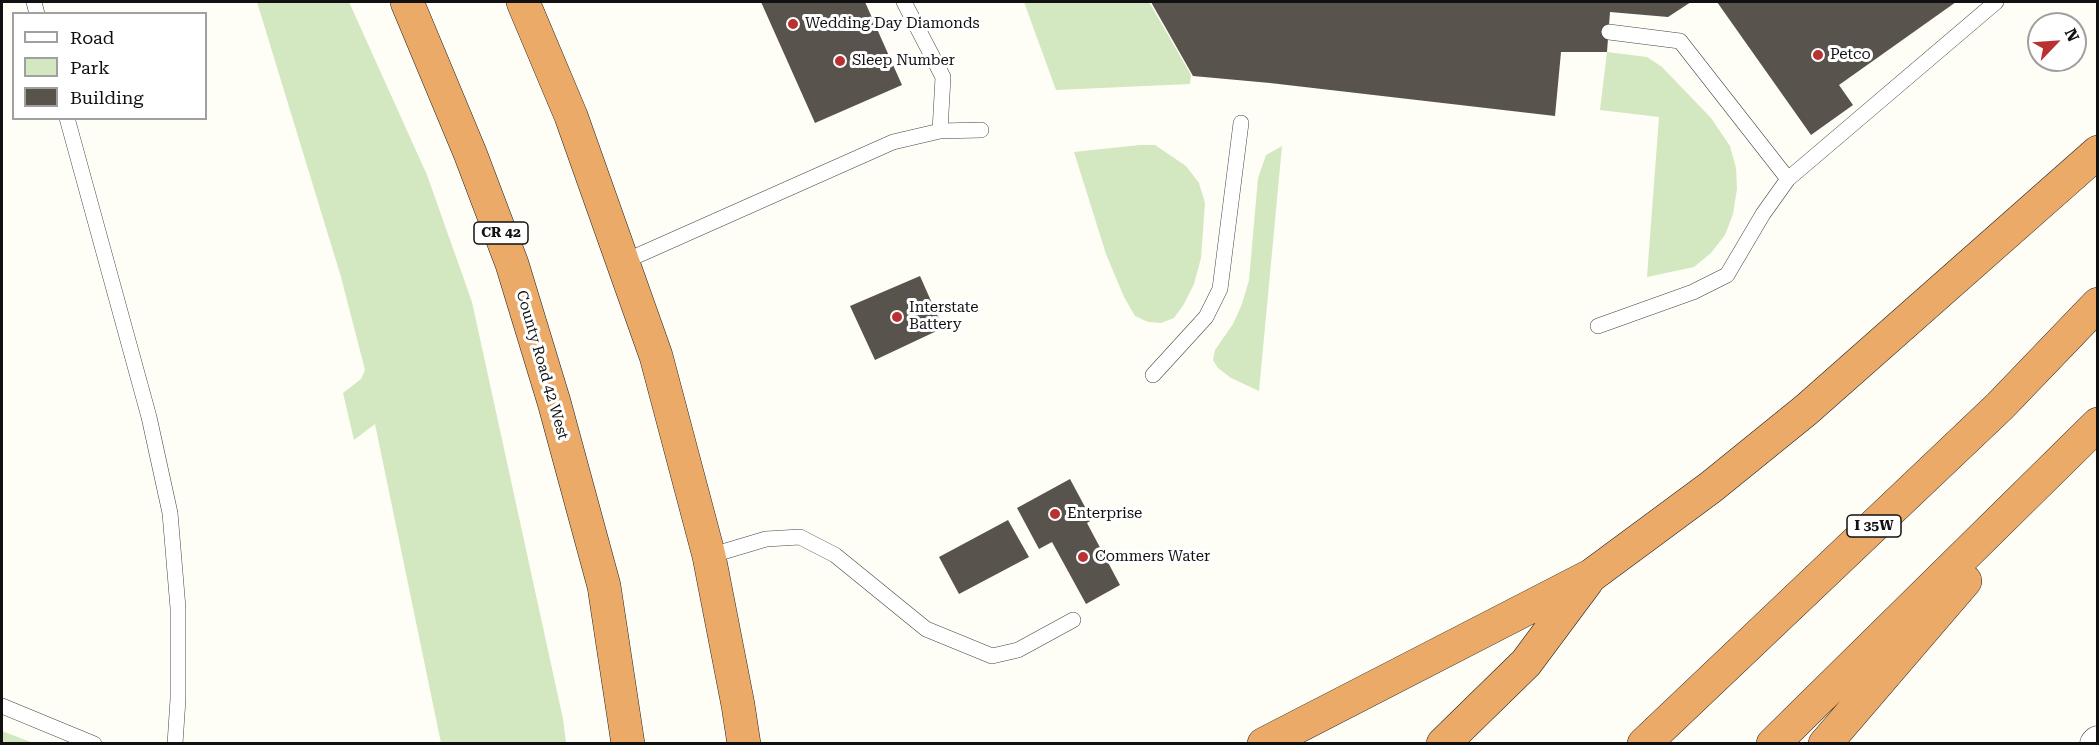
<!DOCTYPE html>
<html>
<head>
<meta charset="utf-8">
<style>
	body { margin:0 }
	#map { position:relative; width:2099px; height:745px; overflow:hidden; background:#fefdf6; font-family:"Roboto Serif",serif }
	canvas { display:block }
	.frame { position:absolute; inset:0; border:3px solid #111; pointer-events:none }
	.legend { position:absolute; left:12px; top:12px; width:195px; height:108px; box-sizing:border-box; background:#fff; border:2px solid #a0a0a0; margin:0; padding:8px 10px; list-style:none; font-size:18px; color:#111 }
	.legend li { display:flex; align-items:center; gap:12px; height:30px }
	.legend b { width:30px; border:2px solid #a0a0a0 }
	.north { position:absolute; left:2027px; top:12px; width:60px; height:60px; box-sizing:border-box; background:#fff; border:2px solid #a0a0a0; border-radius:50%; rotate:65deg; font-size:16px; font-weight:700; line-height:24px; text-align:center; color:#111 }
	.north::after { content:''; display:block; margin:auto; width:21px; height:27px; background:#b93131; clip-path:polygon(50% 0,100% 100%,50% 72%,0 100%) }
</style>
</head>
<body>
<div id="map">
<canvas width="2099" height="745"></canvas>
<div class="frame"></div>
<ul class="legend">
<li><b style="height:8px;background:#fff"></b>Road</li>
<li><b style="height:16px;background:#d3e8c0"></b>Park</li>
<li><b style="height:16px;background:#59534e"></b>Building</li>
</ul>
<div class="north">N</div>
</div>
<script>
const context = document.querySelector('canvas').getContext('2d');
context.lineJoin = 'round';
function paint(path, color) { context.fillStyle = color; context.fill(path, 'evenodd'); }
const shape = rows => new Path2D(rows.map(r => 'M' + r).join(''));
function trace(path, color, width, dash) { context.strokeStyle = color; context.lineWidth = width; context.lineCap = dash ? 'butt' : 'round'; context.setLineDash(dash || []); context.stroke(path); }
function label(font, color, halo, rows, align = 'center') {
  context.font = font + ' "Roboto Serif",serif'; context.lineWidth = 6; context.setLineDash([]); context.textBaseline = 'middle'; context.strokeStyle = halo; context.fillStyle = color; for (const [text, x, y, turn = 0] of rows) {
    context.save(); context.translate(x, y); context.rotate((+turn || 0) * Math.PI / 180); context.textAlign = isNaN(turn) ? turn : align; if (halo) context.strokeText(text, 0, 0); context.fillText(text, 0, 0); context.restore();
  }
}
const green = shape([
	[257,2,349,2,427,175,472,302,563,719,566,743,441,743,375,424,354,440,343,393,361,379,365,370,341,277],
	[1024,2,1149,2,1191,75,1190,84,1056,90],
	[1607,52,1647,57,1662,67,1711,118,1730,146,1736,168,1737,189,1733,214,1725,235,1711,253,1694,267,1647,277,1659,117,1600,110],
	[1140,145,1155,145,1186,166,1199,183,1205,203,1201,258,1194,284,1184,304,1174,318,1161,323,1148,322,1135,316,1124,297,1106,254,1074,152],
	[1282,146,1259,391,1231,378,1218,368,1213,360,1215,350,1233,324,1242,304,1249,280,1258,178,1266,155],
	[2,731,28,741,33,743,2,743]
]);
const building = shape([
	[761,2,865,2,902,85,815,123],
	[1151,2,1691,2,1668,17,1610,12,1607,52,1561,52,1555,116,1270,83,1193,76],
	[1717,2,1956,2,1839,85,1853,105,1811,135],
	[920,276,943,328,875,360,850,306],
	[1070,479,1092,520,1087,523,1120,585,1086,604,1052,542,1039,549,1017,508],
	[1008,520,1029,557,959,594,939,557]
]);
const lane = shape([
	[34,2,37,14],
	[904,2,943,77,940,131],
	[1609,32,1680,41,1788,179],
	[67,118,149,417,170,513,178,608,178,699,175,744],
	[623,262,893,142,940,131,981,130],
	[1598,326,1693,292,1727,275,1763,214,1788,179,1996,2],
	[1153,375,1206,317,1220,289,1241,123],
	[709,556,766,539,800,537,835,555,926,629,992,656,1018,650,1073,620],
	[2,706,94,744]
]);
const street = shape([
	[2096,744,2098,742]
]);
const highway = shape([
	[407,2,470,153,512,264,554,402,604,586,628,744],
	[523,2,571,116,656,356,709,556,738,705,744,744],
	[1264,744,1592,575,1711,487,1806,410,2098,152],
	[1443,744,1526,663,1587,581],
	[1644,744,2000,406,2098,304],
	[1773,744,2098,424],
	[1825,744,1965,581]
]);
const markers = [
	[793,24,6,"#b93131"],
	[1818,55,6,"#b93131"],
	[840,61,6,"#b93131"],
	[897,317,6,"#b93131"],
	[1055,514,6,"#b93131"],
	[1083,557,6,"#b93131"]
];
const shields = [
	[501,233,54],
	[1874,526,54]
];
const shieldNames = [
	["CR 42",501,233],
	["I 35W",1874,526]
];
const poiNames = [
	["Wedding Day Diamonds",805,24],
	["Petco",1830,55],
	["Sleep Number",852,61],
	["Interstate",909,308],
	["Battery",909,325],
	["Enterprise",1067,514],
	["Commers Water",1095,557]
];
const streetNames = [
	["County Road 42 West",542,365,74]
];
paint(green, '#d3e8c0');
paint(building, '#59534e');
trace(lane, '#444', 16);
trace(street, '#444', 33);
trace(highway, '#222', 34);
trace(lane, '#fff', 15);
trace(street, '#fff', 32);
trace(highway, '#ebaa67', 33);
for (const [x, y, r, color] of markers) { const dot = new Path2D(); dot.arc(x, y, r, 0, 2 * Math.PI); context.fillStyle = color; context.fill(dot); trace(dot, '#fff', 2); }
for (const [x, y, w] of shields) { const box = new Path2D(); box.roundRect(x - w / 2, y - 11, w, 22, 4.5); context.fillStyle = '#fff'; context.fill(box); trace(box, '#111', 1.5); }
label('bold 14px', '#111', null, shieldNames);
label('15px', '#111', '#fff', poiNames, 'left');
label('15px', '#111', '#fff', streetNames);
</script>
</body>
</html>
